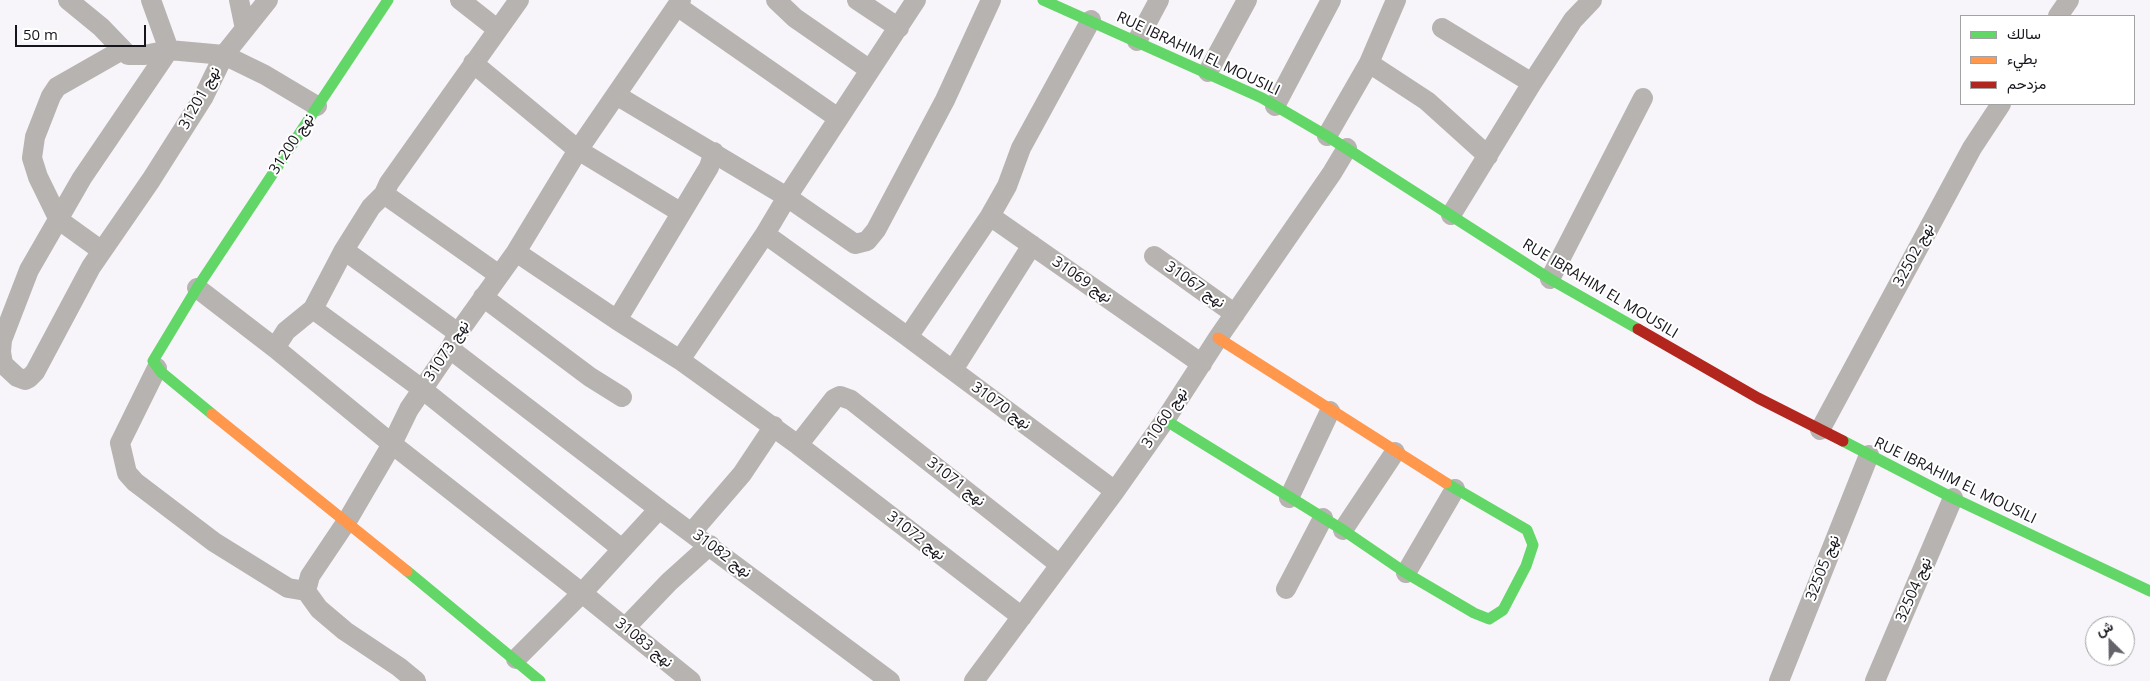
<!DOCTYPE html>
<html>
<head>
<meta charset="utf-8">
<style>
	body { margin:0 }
	#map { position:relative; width:2150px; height:681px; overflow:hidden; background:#f7f5fa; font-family:"Open Sans",Vazirmatn,sans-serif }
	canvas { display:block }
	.legend { position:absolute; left:1960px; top:15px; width:175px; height:90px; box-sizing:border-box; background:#fff; border:1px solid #a2a1a4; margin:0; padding:6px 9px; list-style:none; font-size:15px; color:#17151c }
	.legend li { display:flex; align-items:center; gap:10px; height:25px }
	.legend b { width:25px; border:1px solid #a2a1a4 }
	.north { position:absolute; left:2085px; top:616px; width:50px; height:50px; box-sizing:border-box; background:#fff; border:1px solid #a2a1a4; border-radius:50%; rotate:337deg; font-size:14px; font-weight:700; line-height:20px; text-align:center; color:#17151c }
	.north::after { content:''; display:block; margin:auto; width:18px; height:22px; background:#65636a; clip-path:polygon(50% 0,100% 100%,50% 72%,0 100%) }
	.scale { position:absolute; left:15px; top:25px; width:131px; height:22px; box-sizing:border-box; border:2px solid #17151c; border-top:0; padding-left:6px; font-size:15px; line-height:18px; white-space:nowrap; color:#17151c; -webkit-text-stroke:4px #fff; paint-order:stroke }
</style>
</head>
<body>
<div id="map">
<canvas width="2150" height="681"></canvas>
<ul class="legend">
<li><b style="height:6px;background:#63d668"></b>سالك</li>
<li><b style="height:6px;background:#ff974d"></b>بطيء</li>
<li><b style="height:6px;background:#b3261e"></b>مزدحم</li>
</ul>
<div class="north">ش</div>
<div class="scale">50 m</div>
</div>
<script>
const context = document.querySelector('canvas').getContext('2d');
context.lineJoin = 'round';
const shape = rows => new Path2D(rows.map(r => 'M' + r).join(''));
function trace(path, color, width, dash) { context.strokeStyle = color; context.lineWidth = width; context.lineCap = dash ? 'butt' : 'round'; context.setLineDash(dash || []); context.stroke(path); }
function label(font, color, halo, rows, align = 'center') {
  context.font = font + ' "Open Sans",Vazirmatn,sans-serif'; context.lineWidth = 4; context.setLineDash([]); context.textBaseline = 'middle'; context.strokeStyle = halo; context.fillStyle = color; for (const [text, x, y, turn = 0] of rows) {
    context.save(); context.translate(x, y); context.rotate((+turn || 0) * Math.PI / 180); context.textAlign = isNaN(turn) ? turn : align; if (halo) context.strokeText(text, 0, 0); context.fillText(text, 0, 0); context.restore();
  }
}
const street = shape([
	[68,0,101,27,128,55,144,55,169,50,224,55,268,0],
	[151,0,169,50,82,178,29,270,2,340,1,352,3,364,17,377,25,380,29,378,35,372,91,267,151,180,203,98,224,55,265,75,317,106],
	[239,0,245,29],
	[460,0,497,29],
	[776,0,795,18,870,70],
	[857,0,899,28],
	[916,0,787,197,855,244,867,241,876,230,945,100,991,0],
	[677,6,838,118],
	[2058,16,2069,0],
	[1091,20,1021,148,1007,186,990,216,908,337,1115,491],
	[1442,28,1532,83],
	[1137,41,1159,0],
	[473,63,578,150,680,212],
	[1369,63,1427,101,1488,156],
	[1208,72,1247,0],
	[616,95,787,197,765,234,908,337],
	[1275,106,1331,0],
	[1327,136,1369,63,1396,0],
	[384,194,499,275],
	[1451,215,1532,83,1573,20,1592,0],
	[990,216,1202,364],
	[765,234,680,360,798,445,834,399,840,396,851,400,1060,565],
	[344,250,313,309,422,389,622,549],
	[102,251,59,220,38,177,32,158,35,137,51,96,57,87,122,50],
	[516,252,617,320,709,167,714,152],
	[1154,256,1235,314],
	[1550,279,1643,98],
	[197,288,275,348],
	[483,297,590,377,622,397],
	[313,309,286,331,275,348,392,444,582,593,516,659],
	[617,320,680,360],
	[458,333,344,250,371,207,384,194,389,183,519,0],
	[450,349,659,509],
	[157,368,120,443,127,473,135,482,214,542,288,588,306,591],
	[953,370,1032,245],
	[1820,430,1972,148,2001,104],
	[798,445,1022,617],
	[1289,498,1330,411],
	[1343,530,1395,452],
	[692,532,742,474,774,426],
	[1406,573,1455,489],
	[1286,589,1323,518],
	[625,628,669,582,710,545],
	[416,681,399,667,345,631,319,609,306,591,310,576,347,521,392,444,409,409,450,349,458,333,516,252,578,150,681,0],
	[691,681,582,593,659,509,890,681],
	[974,681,1115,491,1165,420,1218,338,1332,173,1347,148],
	[1779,681,1869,455],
	[1875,681,1953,498]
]);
const fast = shape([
	[1043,0,1262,98,1327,136,1550,279,1638,329],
	[212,414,161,372,153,361,197,288,388,0],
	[1165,420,1343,530,1406,573,1474,613,1489,619,1503,610,1526,566,1533,545,1527,530,1446,483],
	[1843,441,1953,498,2150,591],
	[407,571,540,681]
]);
const slow = shape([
	[1218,338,1446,483],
	[212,414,407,571]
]);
const jam = shape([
	[1638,329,1758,398,1843,441]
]);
const streetNames = [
	["RUE IBRAHIM EL MOUSILI",1198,54,25],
	["نهج 31201",200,98,-61],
	["نهج 31200",292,144,-57],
	["نهج 32502",1914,255,-62],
	["نهج 31069",1082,280,35],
	["نهج 31067",1195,285,35],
	["RUE IBRAHIM EL MOUSILI",1600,289,31],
	["نهج 31073",447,351,-57],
	["نهج 31070",1001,406,36],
	["نهج 31060",1165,418,-56],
	["RUE IBRAHIM EL MOUSILI",1955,481,26],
	["نهج 31071",956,482,38],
	["نهج 31072",916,536,38],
	["نهج 31082",722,554,37],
	["نهج 32505",1823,568,-69],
	["نهج 32504",1914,590,-67],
	["نهج 31083",644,643,39]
];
trace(street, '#b6b3b0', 20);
trace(fast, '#63d668', 11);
trace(slow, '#ff974d', 11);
trace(jam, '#b3261e', 11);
label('15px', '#17151c', '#fff', streetNames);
</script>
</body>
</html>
